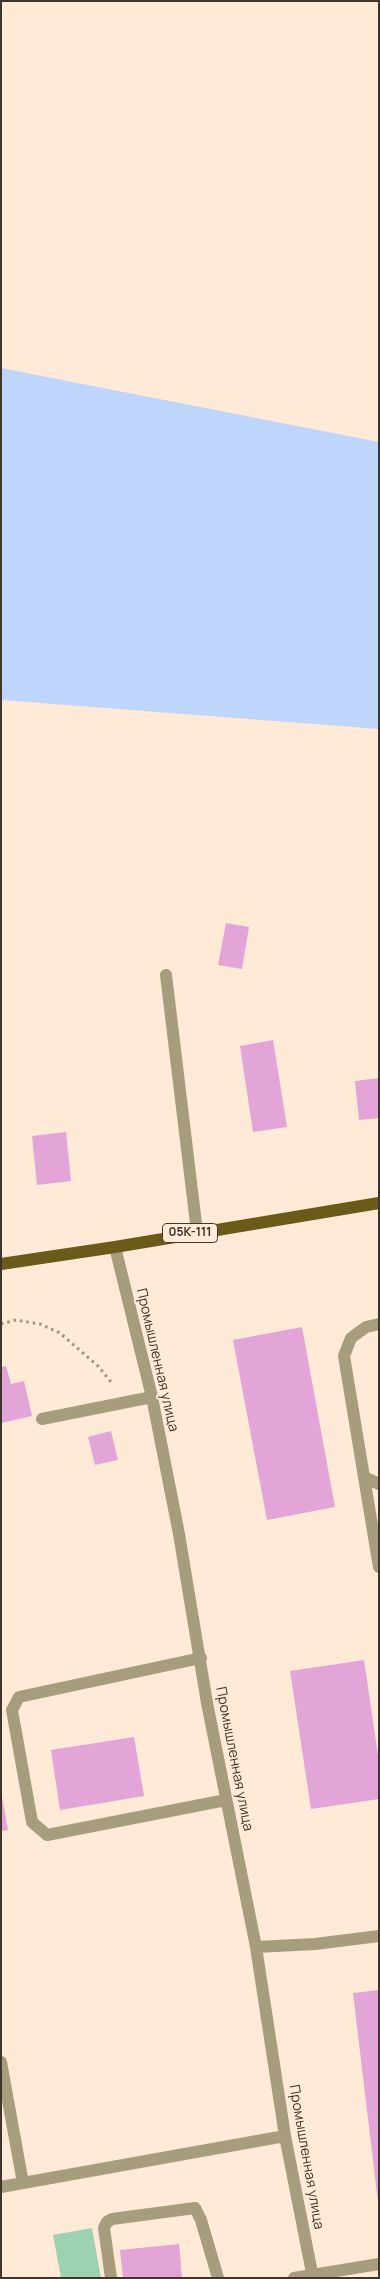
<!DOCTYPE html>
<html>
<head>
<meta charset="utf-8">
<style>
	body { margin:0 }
	#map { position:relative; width:380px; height:2279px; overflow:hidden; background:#feead6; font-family:Manrope,sans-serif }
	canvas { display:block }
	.frame { position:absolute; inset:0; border:2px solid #3f352b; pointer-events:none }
</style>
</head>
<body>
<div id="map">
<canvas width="380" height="2279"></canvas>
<div class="frame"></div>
</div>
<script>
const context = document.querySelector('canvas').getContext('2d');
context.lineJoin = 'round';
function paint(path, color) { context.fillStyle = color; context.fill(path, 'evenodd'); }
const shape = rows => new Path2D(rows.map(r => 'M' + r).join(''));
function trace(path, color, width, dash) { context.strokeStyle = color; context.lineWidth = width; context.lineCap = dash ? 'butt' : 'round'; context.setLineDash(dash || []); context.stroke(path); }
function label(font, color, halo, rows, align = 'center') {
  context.font = font + ' Manrope,sans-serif'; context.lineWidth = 4; context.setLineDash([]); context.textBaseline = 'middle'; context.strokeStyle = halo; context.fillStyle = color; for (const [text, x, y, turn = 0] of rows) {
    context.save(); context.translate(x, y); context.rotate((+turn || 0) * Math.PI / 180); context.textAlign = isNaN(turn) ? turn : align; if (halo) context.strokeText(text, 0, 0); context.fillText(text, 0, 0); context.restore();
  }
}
const green = shape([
	[92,2228,101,2278,61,2278,53,2235]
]);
const water = shape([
	[1,368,379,442,379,729,1,700]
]);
const building = shape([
	[226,923,249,927,242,969,218,965],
	[273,1040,287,1127,253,1132,240,1046],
	[379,1078,379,1118,359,1120,355,1081],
	[66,1132,71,1181,37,1185,32,1136],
	[302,1327,335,1507,267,1520,233,1340],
	[6,1366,11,1384,24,1381,32,1416,1,1423,1,1367],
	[111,1431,118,1460,95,1465,88,1437],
	[364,1660,379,1762,379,1799,311,1809,290,1671],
	[134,1737,144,1796,60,1810,51,1750],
	[1,1791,8,1830,1,1831],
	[379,1990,379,2202,378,2202,353,1993],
	[179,2244,182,2278,123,2278,120,2250]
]);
const path = shape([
	[1,1324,16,1320,40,1324,60,1333,98,1366,111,1382]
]);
const minor = shape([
	[166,975,197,1232],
	[115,1247,152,1397,179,1534,207,1703,256,1947,285,2136,313,2278],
	[379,1324,366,1327,351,1338,344,1356,364,1477,379,1484],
	[42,1419,152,1397],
	[364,1477,379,1567],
	[201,1658,19,1697,12,1710,32,1822,47,1835,226,1800],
	[256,1947,315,1944,379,1936],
	[1,2062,23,2183,285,2136],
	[1,2187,23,2183],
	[111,2278,104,2228,107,2222,112,2219,195,2208,201,2220,218,2278],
	[294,2278,379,2264]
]);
const major = shape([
	[1,1264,115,1247,379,1203]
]);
const shields = [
	[190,1233,55]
];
const shieldNames = [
	["05К-111",190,1233]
];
const streetNames = [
	["Промышленная улица",157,1360,77],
	["Промышленная улица",234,1759,79],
	["Промышленная улица",306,2157,80]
];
paint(green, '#9ed1b0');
paint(water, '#bed6fc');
paint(building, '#e3a5d8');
trace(path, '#a09182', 3, [2.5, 4]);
trace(minor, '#a79d7e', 12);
trace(major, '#6c5a1a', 12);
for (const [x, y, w] of shields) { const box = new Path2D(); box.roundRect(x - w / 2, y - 9.5, w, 19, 4); context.fillStyle = '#feead6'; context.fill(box); trace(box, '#3f352b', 1); }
label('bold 12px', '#3f352b', null, shieldNames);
label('14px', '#3f352b', '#feead6', streetNames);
</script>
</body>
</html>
